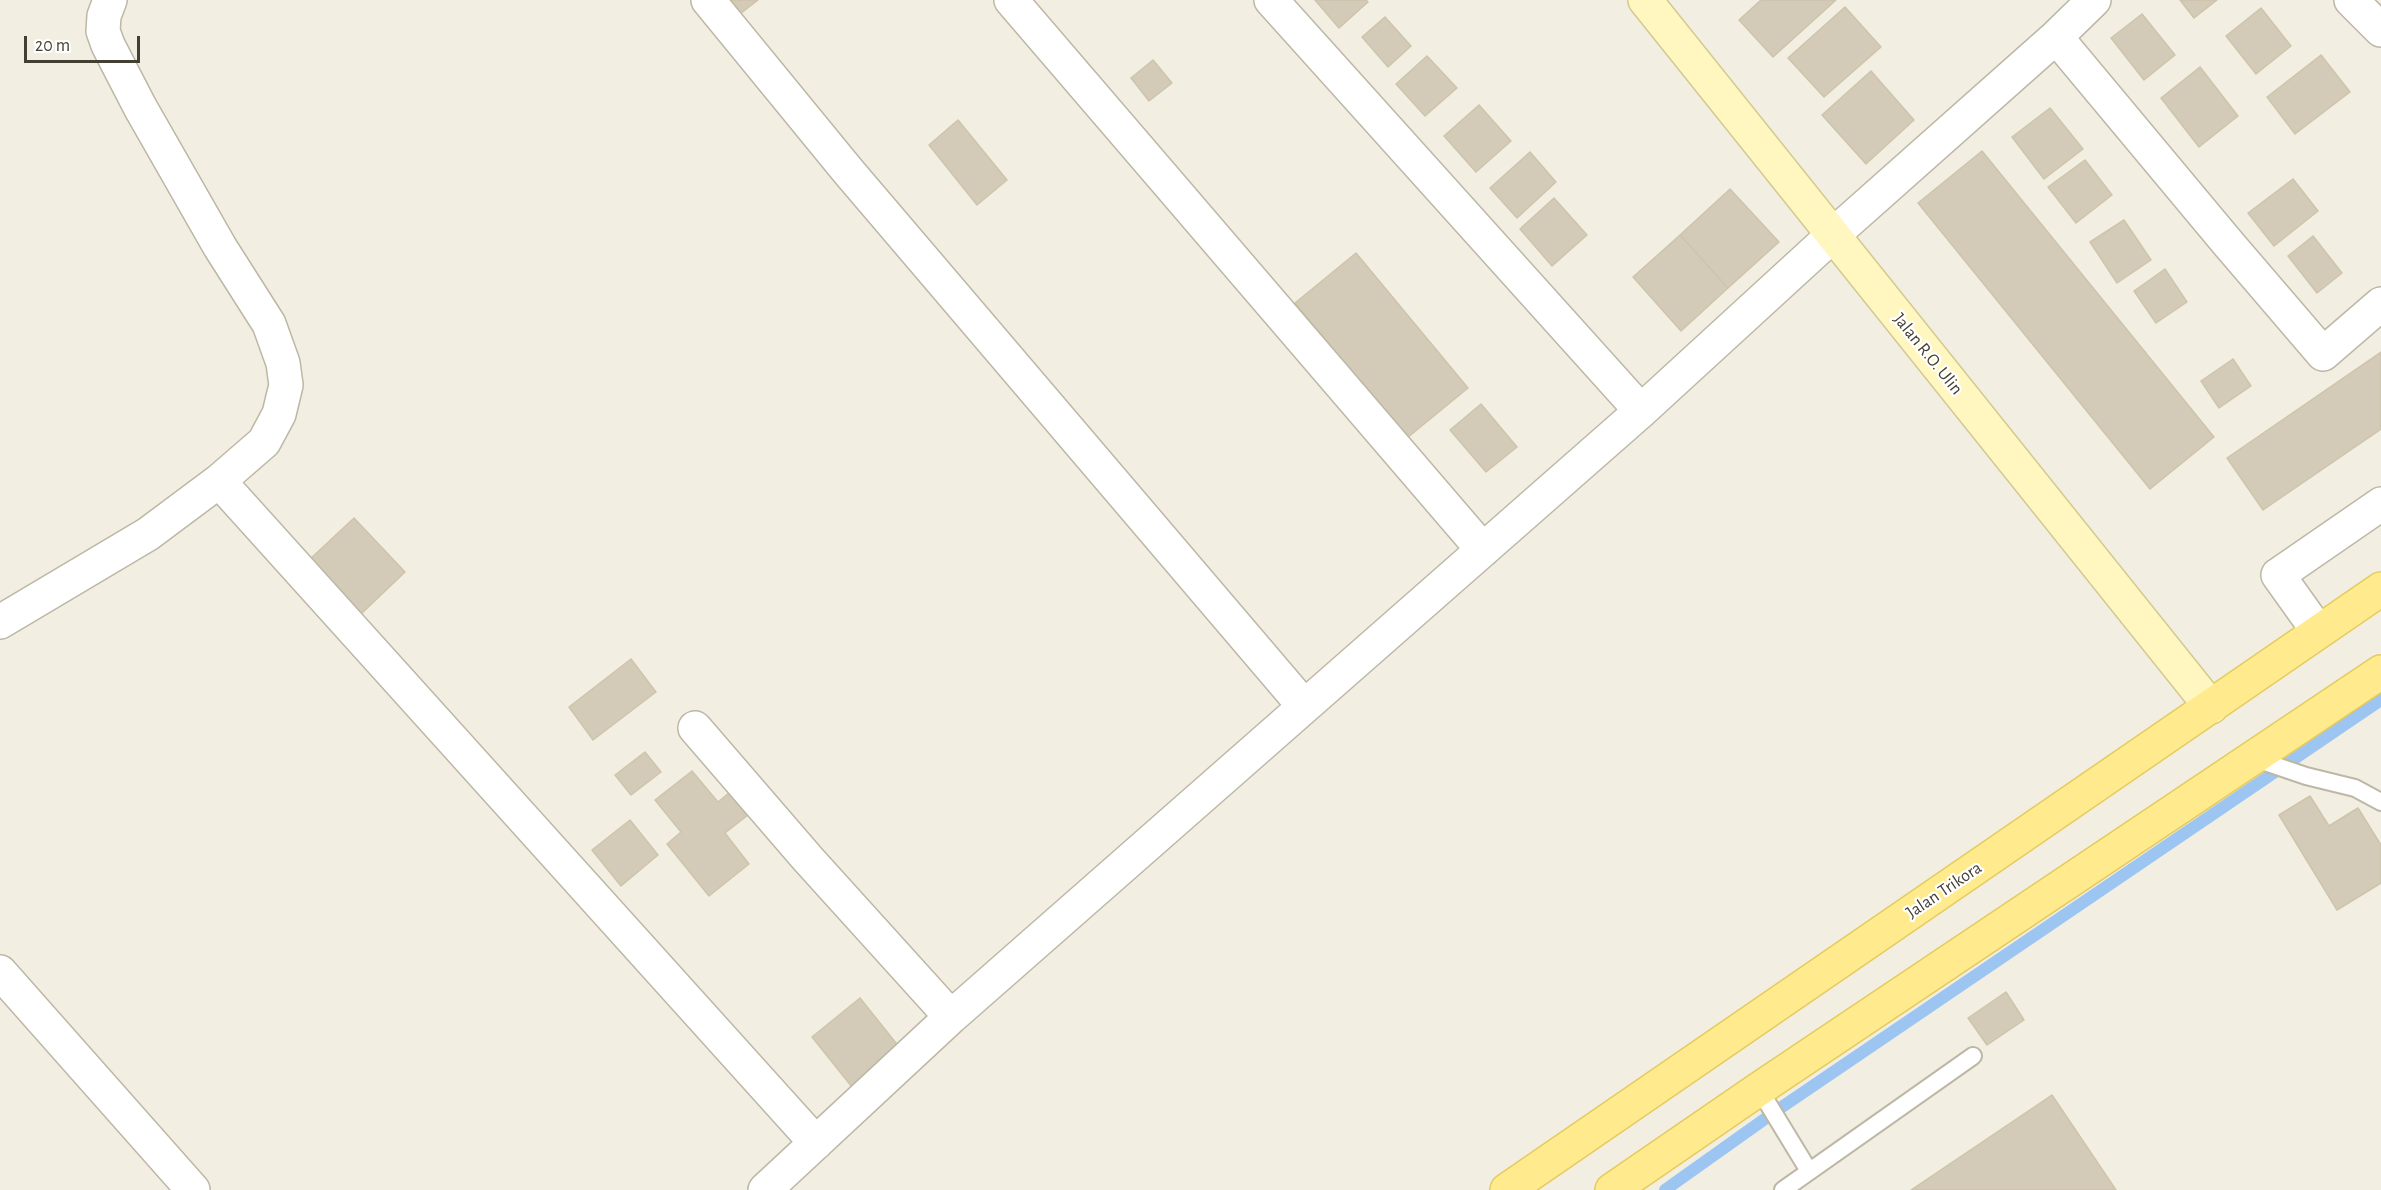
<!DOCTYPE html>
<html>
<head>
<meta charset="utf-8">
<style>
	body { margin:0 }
	#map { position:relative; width:2381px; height:1190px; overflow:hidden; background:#f2efe2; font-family:"Alegreya Sans",sans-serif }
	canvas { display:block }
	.scale { position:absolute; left:24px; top:36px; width:116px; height:27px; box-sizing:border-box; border:3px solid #433f33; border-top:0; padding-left:8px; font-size:18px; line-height:21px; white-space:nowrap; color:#433f33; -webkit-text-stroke:4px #fff; paint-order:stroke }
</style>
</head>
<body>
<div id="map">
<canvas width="2381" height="1190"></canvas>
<div class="scale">20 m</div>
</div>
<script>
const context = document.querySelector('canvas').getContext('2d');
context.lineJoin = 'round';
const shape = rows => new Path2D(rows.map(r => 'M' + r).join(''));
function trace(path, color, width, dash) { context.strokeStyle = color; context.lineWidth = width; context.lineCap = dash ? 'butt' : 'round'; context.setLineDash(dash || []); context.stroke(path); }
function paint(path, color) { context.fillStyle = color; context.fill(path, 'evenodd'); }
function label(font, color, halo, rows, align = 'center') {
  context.font = font + ' "Alegreya Sans",sans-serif'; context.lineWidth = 4.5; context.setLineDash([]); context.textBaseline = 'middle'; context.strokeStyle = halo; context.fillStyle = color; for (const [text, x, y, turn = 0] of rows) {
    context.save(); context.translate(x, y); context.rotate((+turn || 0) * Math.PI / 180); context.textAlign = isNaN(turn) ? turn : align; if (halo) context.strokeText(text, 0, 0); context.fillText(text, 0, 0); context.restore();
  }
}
const stream = shape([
	[1665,1190,1776,1111,2381,700]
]);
const building = shape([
	[729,0,758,0,740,14,729,0],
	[1315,0,1366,0,1368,2,1339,28,1315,0],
	[1761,0,1836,0,1773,57,1739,20,1761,0],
	[2180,0,2217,0,2194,18,2180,0],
	[1845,7,1881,47,1824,97,1788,58,1845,7],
	[2261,8,2291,46,2256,74,2226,36,2261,8],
	[2142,14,2175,55,2144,80,2111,38,2142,14],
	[1385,17,1411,46,1388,67,1362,37,1385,17],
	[2321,55,2350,92,2295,134,2267,97,2321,55],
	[1427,56,1457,88,1425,116,1396,84,1427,56],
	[1153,60,1172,83,1149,101,1131,78,1153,60],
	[2200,67,2238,116,2199,147,2161,98,2200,67],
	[1871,71,1914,120,1866,164,1822,115,1871,71],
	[1479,105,1511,141,1476,172,1444,136,1479,105],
	[2050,108,2083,149,2044,179,2012,137,2050,108],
	[958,120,1007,180,977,205,929,145,958,120],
	[1982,151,2214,437,2150,489,1918,203,1982,151],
	[1530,152,1556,182,1517,218,1490,188,1530,152],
	[2085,160,2112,195,2076,223,2048,187,2085,160],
	[2293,179,2318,211,2274,246,2248,213,2293,179],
	[1730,189,1779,242,1728,288,1680,235,1730,189],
	[1554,198,1587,235,1552,266,1520,229,1554,198],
	[2124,220,2151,260,2117,283,2090,242,2124,220],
	[1680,235,1728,288,1681,331,1633,277,1680,235],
	[2313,236,2342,273,2317,293,2288,256,2313,236],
	[1356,253,1468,388,1407,438,1295,303,1356,253],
	[2165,269,2187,302,2156,323,2134,291,2165,269],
	[2381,352,2381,429,2263,510,2227,458,2381,352],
	[2233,359,2251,386,2219,408,2201,381,2233,359],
	[1481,404,1517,447,1486,472,1450,430,1481,404],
	[354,518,405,572,360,615,308,561,354,518],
	[631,659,656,692,593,740,569,707,631,659],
	[645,752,661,772,631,795,615,775,645,752],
	[692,771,718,802,730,792,748,815,725,833,749,864,709,896,667,844,681,832,655,800,692,771],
	[2310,796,2329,826,2358,808,2381,845,2381,883,2337,910,2279,815,2310,796],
	[630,820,658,855,621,886,592,850,630,820],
	[2006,992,2024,1020,1987,1045,1968,1018,2006,992],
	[860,998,900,1048,852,1087,812,1037,860,998],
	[2052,1095,2116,1190,1911,1190,2052,1095]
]);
const service = shape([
	[2256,759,2306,776,2355,788,2381,802],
	[1759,1089,1809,1171],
	[1783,1190,1973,1056]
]);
const minor = shape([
	[708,0,848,171,1304,706],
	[1011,0,1483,550],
	[1271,0,1641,411],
	[2351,0,2381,30],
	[2056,37,2227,242,2323,354,2381,304],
	[219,481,816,1143],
	[0,622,148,534,219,481,264,442,279,414,286,385,283,363,269,324,220,247,140,107,108,45,103,31,104,16,110,0],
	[2318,631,2278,575,2381,504],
	[695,728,808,859,951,1017],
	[0,972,193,1190],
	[765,1190,951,1017,1641,411,1833,235,2056,37,2094,0]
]);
const secondary = shape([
	[1645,0,2211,707]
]);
const primary = shape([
	[1507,1190,2381,589],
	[1612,1190,1759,1089,2381,672]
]);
const streetNames = [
	["Jalan R.O. Ulin",1928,354,51],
	["Jalan Trikora",1944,890,-34]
];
trace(stream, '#9cc5f1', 12);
paint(building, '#d3cbb8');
trace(building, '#cec4ab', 1.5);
trace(service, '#bdb7a5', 20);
trace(minor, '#bdb7a5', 36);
trace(secondary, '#d3c991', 36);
trace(primary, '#e5cb5d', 36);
trace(service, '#fff', 16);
trace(minor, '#fff', 33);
trace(secondary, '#fff7bf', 33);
trace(primary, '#ffeb8e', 33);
label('18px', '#433f33', '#fff', streetNames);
</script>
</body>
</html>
